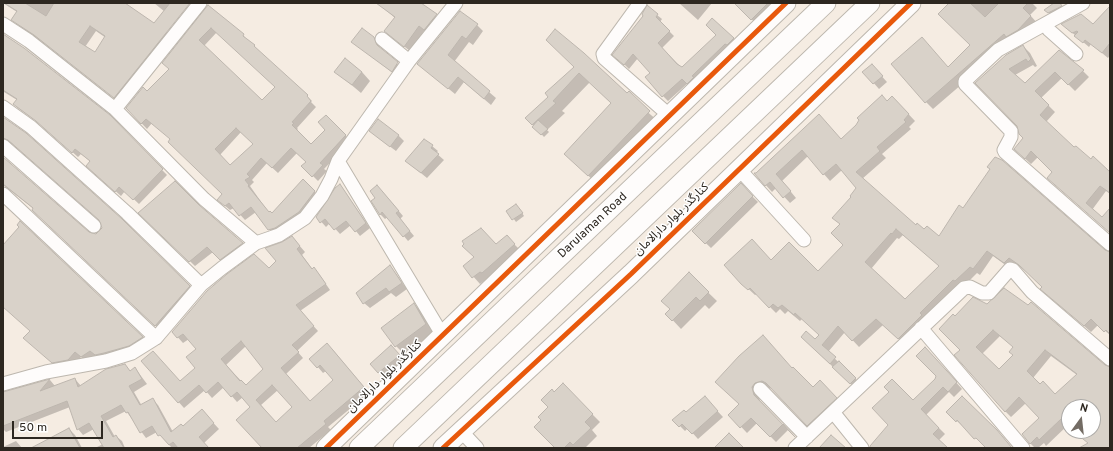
<!DOCTYPE html>
<html>
<head>
<meta charset="utf-8">
<style>
	body { margin:0 }
	#map { position:relative; width:1113px; height:451px; overflow:hidden; background:#f5ece2; font-family:Overpass,sans-serif }
	canvas { display:block }
	.frame { position:absolute; inset:0; border:4px solid #2d2720; pointer-events:none }
	.north { position:absolute; left:1061px; top:399px; width:40px; height:40px; box-sizing:border-box; background:#fff; border:1px solid #aba9a6; border-radius:50%; rotate:15deg; font-size:11px; font-weight:700; line-height:16px; text-align:center; color:#2d2720 }
	.north::after { content:''; display:block; margin:auto; width:14px; height:18px; background:#736c64; clip-path:polygon(50% 0,100% 100%,50% 72%,0 100%) }
	.scale { position:absolute; left:12px; top:421px; width:91px; height:18px; box-sizing:border-box; border:2px solid #2d2720; border-top:0; padding-left:5px; font-size:12px; line-height:14px; white-space:nowrap; color:#2d2720; -webkit-text-stroke:3px #fff; paint-order:stroke }
</style>
</head>
<body>
<div id="map">
<canvas width="1113" height="451"></canvas>
<div class="frame"></div>
<div class="north">N</div>
<div class="scale">50 m</div>
</div>
<script>
const context = document.querySelector('canvas').getContext('2d');
context.lineJoin = 'round';
function paint(path, color) { context.fillStyle = color; context.fill(path, 'evenodd'); }
const shape = rows => new Path2D(rows.map(r => 'M' + r).join(''));
function trace(path, color, width, dash) { context.strokeStyle = color; context.lineWidth = width; context.lineCap = dash ? 'butt' : 'round'; context.setLineDash(dash || []); context.stroke(path); }
function label(font, color, halo, rows, align = 'center') {
  context.font = font + ' Overpass,"Noto Sans Arabic",sans-serif'; context.lineWidth = 3; context.setLineDash([]); context.textBaseline = 'middle'; context.strokeStyle = halo; context.fillStyle = color; for (const [text, x, y, turn = 0] of rows) {
    context.save(); context.translate(x, y); context.rotate((+turn || 0) * Math.PI / 180); context.textAlign = isNaN(turn) ? turn : align; if (halo) context.strokeText(text, 0, 0); context.fillText(text, 0, 0); context.restore();
  }
}
const shadow = shape([
	[3,3,123,3,172,38,120,102,40,40,18,25,12,20,17,12],
	[96,31,106,38,95,54,85,47],
	[154,3,189,3,175,20],
	[381,3,419,3,441,20,430,35,424,31,410,51,385,31,395,18,380,5],
	[679,3,712,3,698,20],
	[736,3,781,3,758,26],
	[948,3,1032,3,1037,8,1030,15,1038,24,1012,41,933,109,926,102,948,68,971,45],
	[1056,3,1059,3,1063,8,1051,15,1046,10],
	[208,6,243,35,248,41,312,101,311,102,316,107,297,128,298,129,296,131,311,146,327,130,326,116,351,141,324,169,327,171,318,181,303,166,307,162,297,153,278,173,267,163,252,180,254,182,250,186,269,213,272,214,309,185,320,198,274,235,256,212,245,220,234,208,230,210,224,205,224,195,171,139,152,123,147,129,127,108,147,92,170,69],
	[217,32,276,87,262,102,204,46],
	[241,132,254,144,230,166,220,155],
	[1110,7,1110,55,1108,58,1091,44,1089,47,1063,25,1093,25],
	[657,15,662,19,660,22,674,36,662,48,682,68,717,35,712,19,738,43,692,88,688,83,668,101,663,96,651,73,638,58,629,69,619,59],
	[477,25,483,31,473,45,469,42,454,62,496,98,491,105,464,82,455,94,418,64],
	[3,34,109,116,167,175,139,204,125,191,121,196,93,171,91,162,81,154,78,157,43,126,19,109,14,104,17,100,4,92,3,94],
	[374,38,379,44,381,50,403,69,397,76,353,42],
	[1023,46,1030,53,1037,66,1035,67,1033,65,1015,75,1025,84,1060,51,1075,63,1089,77,1075,91,1062,78,1041,98,1055,112,1046,122,1074,149,1110,173,1110,194,1106,191,1092,210,1102,219,1110,210,1110,233,1038,157,1031,164,1021,155,1024,138,1018,125,976,83],
	[575,67,627,94,659,122,598,185,575,163,612,104,590,82,562,111,565,113,547,130,549,132,544,137,527,118,550,97],
	[877,71,887,82,879,89,864,72],
	[336,72,362,72,370,81,361,93],
	[888,102,899,104,915,121,909,127,911,129,882,154,886,158,862,179,916,227,940,237,964,209,1110,252,1110,335,1098,325,1091,332,1048,295,1043,287,1026,271,1015,263,1011,269,993,256,980,275,977,273,905,345,883,325,859,347,845,332,828,352,861,384,856,389,808,343,815,340,820,335,802,319,800,321,788,311,785,314,780,309,776,313,757,294,755,295,742,283,771,261,818,273,845,245,841,225,834,218,852,197,857,188,842,170,830,181,808,156,782,181,796,198,790,203,776,188,772,192,756,174,819,115,841,140],
	[903,235,940,266,905,300,871,269,897,238,899,239],
	[3,117,121,220,195,292,161,331,38,215,34,209,3,185,3,158,88,233,93,235,100,232,103,227,101,220,15,145,7,143,3,146],
	[398,135,404,141,396,151,376,136],
	[432,146,438,151,436,153,444,160,427,178,406,161],
	[340,185,370,228,360,236,351,225,340,234,330,223,326,227,317,217],
	[746,190,758,202,711,248,693,231],
	[382,191,403,216,400,219,414,236,408,241,388,217,385,219,380,214],
	[199,206,242,244,247,249,226,264,213,252,195,266,140,213],
	[519,208,524,216,516,222,508,211],
	[292,237,305,252,302,255,313,270,314,269,319,274,330,290,300,311,318,331,297,351,303,358,286,374,310,402,334,380,326,371,323,373,311,359,333,350,369,393,328,427,331,430,309,448,263,448,252,407,243,397,237,402,224,387,212,398,205,390,184,408,143,362,180,382,196,368,197,349,189,339,183,343,173,332,269,269,277,262,282,243],
	[246,346,264,369,246,386,226,365],
	[278,390,294,408,276,423,261,405],
	[513,243,521,251,489,279,488,278,480,284,464,266,496,245],
	[3,248,142,337,147,342,101,360,96,355,87,362,81,357,74,365,58,368,37,349,31,331,3,306],
	[390,266,407,289,396,297,391,293,370,308,364,303],
	[689,274,717,301,709,309,705,305,681,329,667,314,672,309],
	[414,304,422,312,434,332,404,354,396,346],
	[953,316,1110,367,1110,448,1087,448,1089,443,1075,431,1093,431,1093,407,1069,407,1069,426,1068,425,1046,446,1044,443,1038,448,1035,448,1030,443,1040,418,1026,403,1011,417,1005,411,961,350],
	[1000,336,1014,347,1014,355,999,371,982,354],
	[1051,356,1077,375,1055,395,1033,378],
	[396,352,404,361,385,378,371,364],
	[931,354,962,389,954,397,949,392,926,415,945,434,939,440,947,448,876,448,913,402,936,380,937,376],
	[125,365,131,372,135,368,147,384,134,392,142,406,153,400,158,405,173,432,207,416,219,429,204,443,209,448,172,448,157,432,146,438,126,411,106,421,115,437,116,436,122,441,125,448,95,448,103,444,94,429,83,435,78,429,70,407,6,432,3,429,3,392,50,380,55,386,75,379,81,386],
	[792,369,813,388,820,381,841,404,813,431,772,389,764,386,758,392,760,401,788,430,776,442,757,423,747,433,730,415,741,405,722,387],
	[563,385,600,422,592,430,597,436,585,448,557,448,543,420,550,407,554,393],
	[962,397,1003,437,1012,448,987,448,947,412],
	[709,402,723,417,698,439,688,428,685,431,674,420],
	[69,429,75,435,82,448,33,448],
	[16,441,22,448,3,448,3,447]
]);
const building = shape([
	[4,3,25,3,46,16,54,3,125,3,154,23,170,3,190,3,114,98,34,35,11,20,17,11,4,3],
	[90,26,105,36,95,52,79,42,90,26],
	[376,3,421,3,437,14,424,30,419,26,404,47,384,31,395,17,376,3],
	[734,3,768,3,751,20,734,3],
	[949,3,970,3,985,17,999,3,1028,3,1023,8,1031,16,1018,30,1006,37,1004,34,925,103,891,64,922,37,948,67,970,45,938,14,949,3],
	[1054,3,1060,3,1062,6,1048,13,1044,10,1054,3],
	[208,5,244,34,243,36,255,45,254,46,308,95,307,96,311,101,292,122,294,123,292,125,311,144,325,130,318,122,326,115,346,135,320,163,323,165,312,177,301,166,306,162,291,148,272,168,261,158,247,174,250,177,245,180,249,185,248,186,269,212,270,211,272,213,303,179,315,191,299,212,275,228,268,230,251,207,239,216,229,203,225,206,217,200,222,194,168,142,170,139,146,119,141,124,126,108,143,87,147,91,169,69,162,63,208,5],
	[211,28,275,87,262,100,199,40,211,28],
	[236,128,253,144,230,165,215,149,236,128],
	[647,5,658,14,656,17,670,31,658,43,677,64,682,67,716,35,706,25,712,18,734,38,727,45,725,44,692,76,694,77,687,84,682,79,662,97,645,77,650,73,633,54,624,65,612,55,643,16,642,14,647,5],
	[1110,6,1110,43,1102,53,1085,40,1083,43,1074,36,1078,32,1077,31,1072,33,1061,24,1081,14,1093,24,1110,6],
	[460,11,478,24,466,39,462,36,448,55,490,91,484,99,458,77,448,89,417,64,460,11],
	[362,28,374,37,377,45,398,62,392,72,351,42,362,28],
	[555,29,584,53,627,93,629,91,650,111,588,176,564,154,611,103,579,73,553,101,556,103,532,125,525,118,548,97,545,93,574,67,546,40,555,29],
	[3,34,24,48,110,115,163,169,133,200,119,187,115,192,86,166,90,161,75,149,72,153,36,121,13,104,17,99,3,90,3,34],
	[1023,45,1031,59,1028,62,1026,59,1009,69,1025,83,1059,50,1084,70,1068,85,1055,72,1035,91,1049,105,1040,115,1074,147,1076,146,1091,159,1093,156,1110,172,1110,193,1100,186,1086,203,1102,217,1110,208,1110,233,1047,178,1052,172,1031,151,1025,159,1014,149,1023,138,1019,134,1017,126,975,83,1006,55,1023,45],
	[345,58,362,72,352,85,334,72,345,58],
	[872,64,883,76,873,84,862,72,872,64],
	[882,95,887,101,892,96,909,114,904,120,906,122,877,147,880,151,856,172,916,225,917,223,924,229,927,226,939,236,959,205,963,208,990,169,987,167,995,157,1002,160,1105,250,1110,252,1110,334,1106,330,1104,332,1091,319,1084,326,1040,289,1042,287,1019,265,1009,258,1004,263,987,251,973,269,970,267,955,281,953,280,920,313,922,315,898,339,876,319,852,341,838,326,822,345,836,357,830,364,801,337,806,331,815,339,819,335,795,313,794,315,782,305,778,308,773,304,769,308,750,288,748,290,741,284,724,265,752,239,771,260,789,242,818,271,843,245,831,233,840,224,832,218,851,197,850,196,856,188,836,164,823,175,802,150,776,174,791,191,783,198,770,182,765,186,754,173,756,173,819,114,841,139,856,125,859,120,857,118,882,95],
	[896,229,939,266,905,299,865,262,891,233,892,234,896,229],
	[3,117,26,133,122,219,190,286,155,326,32,210,33,208,3,184,3,157,89,232,96,234,102,228,99,220,8,140,3,138,3,117],
	[378,119,399,135,390,147,369,131,378,119],
	[538,120,548,129,541,135,532,127,538,120],
	[424,139,433,145,431,148,439,154,421,173,405,161,424,139],
	[175,181,199,205,243,243,220,260,207,247,189,262,138,213,175,181],
	[741,183,753,196,705,244,692,231,741,183],
	[340,184,366,223,355,232,346,221,334,230,325,219,320,223,316,217,335,188,340,184],
	[377,185,399,211,396,213,410,231,403,237,382,212,380,215,371,201,375,198,370,191,377,185],
	[516,204,523,213,512,220,506,211,516,204],
	[20,221,143,337,129,346,104,353,95,355,90,351,81,357,75,352,68,360,52,363,23,338,30,331,3,307,3,245,19,227,17,225,20,221],
	[481,228,496,244,507,235,515,244,482,273,480,272,472,278,463,266,474,257,462,246,464,244,462,241,481,228],
	[292,236,300,246,297,249,312,269,314,267,326,284,296,305,314,326,292,345,299,352,281,368,310,401,333,380,320,365,317,368,309,359,327,343,364,387,324,421,326,424,297,448,262,448,236,420,250,407,237,392,231,397,218,382,206,393,199,385,178,403,141,361,153,351,180,381,195,368,186,357,196,349,183,334,177,338,172,332,207,291,227,274,254,254,269,268,276,261,265,248,282,242,292,236],
	[241,341,263,369,246,385,241,380,240,381,221,359,241,341],
	[272,385,292,407,276,422,256,400,272,385],
	[390,265,402,283,389,292,386,288,363,304,356,293,390,265],
	[689,272,709,292,700,301,696,297,672,321,665,314,670,309,661,301,689,272],
	[1004,288,1028,305,1031,302,1105,365,1110,367,1110,448,1079,448,1088,443,1073,431,1093,431,1093,407,1069,407,1069,428,1061,419,1039,440,1037,437,1030,444,1022,434,1039,418,1019,397,1005,412,954,355,960,350,939,329,953,314,955,316,973,297,987,304,1004,288],
	[993,330,1013,347,1009,352,1013,355,999,369,976,347,993,330],
	[1045,350,1077,374,1055,394,1043,381,1040,384,1027,371,1045,350],
	[414,303,426,324,395,347,381,328,414,303],
	[763,335,792,368,793,367,813,387,820,380,837,398,807,426,766,383,762,381,755,383,752,387,754,395,795,437,783,424,770,437,751,418,740,428,728,415,739,404,715,382,739,356,763,335],
	[391,345,400,355,378,373,370,364,391,345],
	[925,347,957,382,948,392,943,387,921,409,939,428,933,434,948,448,870,448,870,446,888,425,872,408,889,392,884,387,892,379,913,400,935,379,936,376,916,356,925,347],
	[839,361,856,378,850,384,832,367,839,361],
	[125,364,130,371,135,367,142,379,129,386,140,405,153,398,171,432,181,424,183,426,202,409,214,423,199,437,209,448,178,448,173,442,169,445,160,435,158,436,152,426,140,433,128,412,126,413,121,405,101,416,113,437,116,435,124,448,104,448,89,423,77,430,67,401,3,426,3,392,50,379,40,391,75,378,78,387,106,369,125,364],
	[563,383,593,414,585,422,591,428,573,445,570,442,564,448,555,448,534,427,541,420,538,417,548,407,541,400,552,389,554,392,563,383],
	[705,396,718,411,692,434,682,424,679,427,672,420,684,410,686,412,705,396],
	[962,396,997,430,1012,448,986,448,976,438,974,439,957,420,956,422,946,412,962,396],
	[69,428,80,448,31,448,52,437,69,428],
	[729,433,744,448,714,448,729,433],
	[831,435,846,448,819,448,831,435]
]);
const street = shape([
	[640,3,603,54,604,58,670,116],
	[1083,3,998,50,965,81,965,84,1011,131,1011,137,1004,150,1005,152,1110,244],
	[3,24,29,41,115,109,204,199,256,243],
	[1045,24,1049,30,1076,54],
	[382,39,409,61],
	[3,107,31,127,127,213,201,285],
	[115,109,200,3],
	[3,146,94,226],
	[338,161,443,336],
	[739,169,804,240],
	[3,194,156,338],
	[921,328,1023,448],
	[3,384,46,372,106,361,132,353,156,338,201,285,222,268,256,243,279,235,305,218,322,196,331,179,338,161,409,61,456,3],
	[760,389,807,437],
	[833,412,862,448],
	[461,431,477,448],
	[795,448,964,288,970,287,982,293,989,293,1010,269,1013,270,1032,292,1110,359]
]);
const secondary = shape([
	[326,448,786,3],
	[359,448,826,3],
	[403,448,870,3],
	[443,448,631,274,911,3]
]);
const cycleway = shape([
	[326,448,786,3],
	[443,448,631,274,911,3]
]);
const streetNames = [
	["کنارگذر بلوار دارالامان",672,220,-44],
	["Darulaman Road",593,226,-43],
	["کنارگذر بلوار دارالامان",385,377,-44]
];
paint(shadow, '#0003');
paint(building, '#d9d2c9');
trace(building, '#bdb6ae', 1);
trace(street, '#bdb7ae', 15);
trace(secondary, '#bdb7ae', 21);
trace(street, '#fefcfb', 13);
trace(secondary, '#fefcfb', 19);
trace(cycleway, '#e8590c', 5);
label('12px', '#2d2720', '#fff', streetNames);
</script>
</body>
</html>
